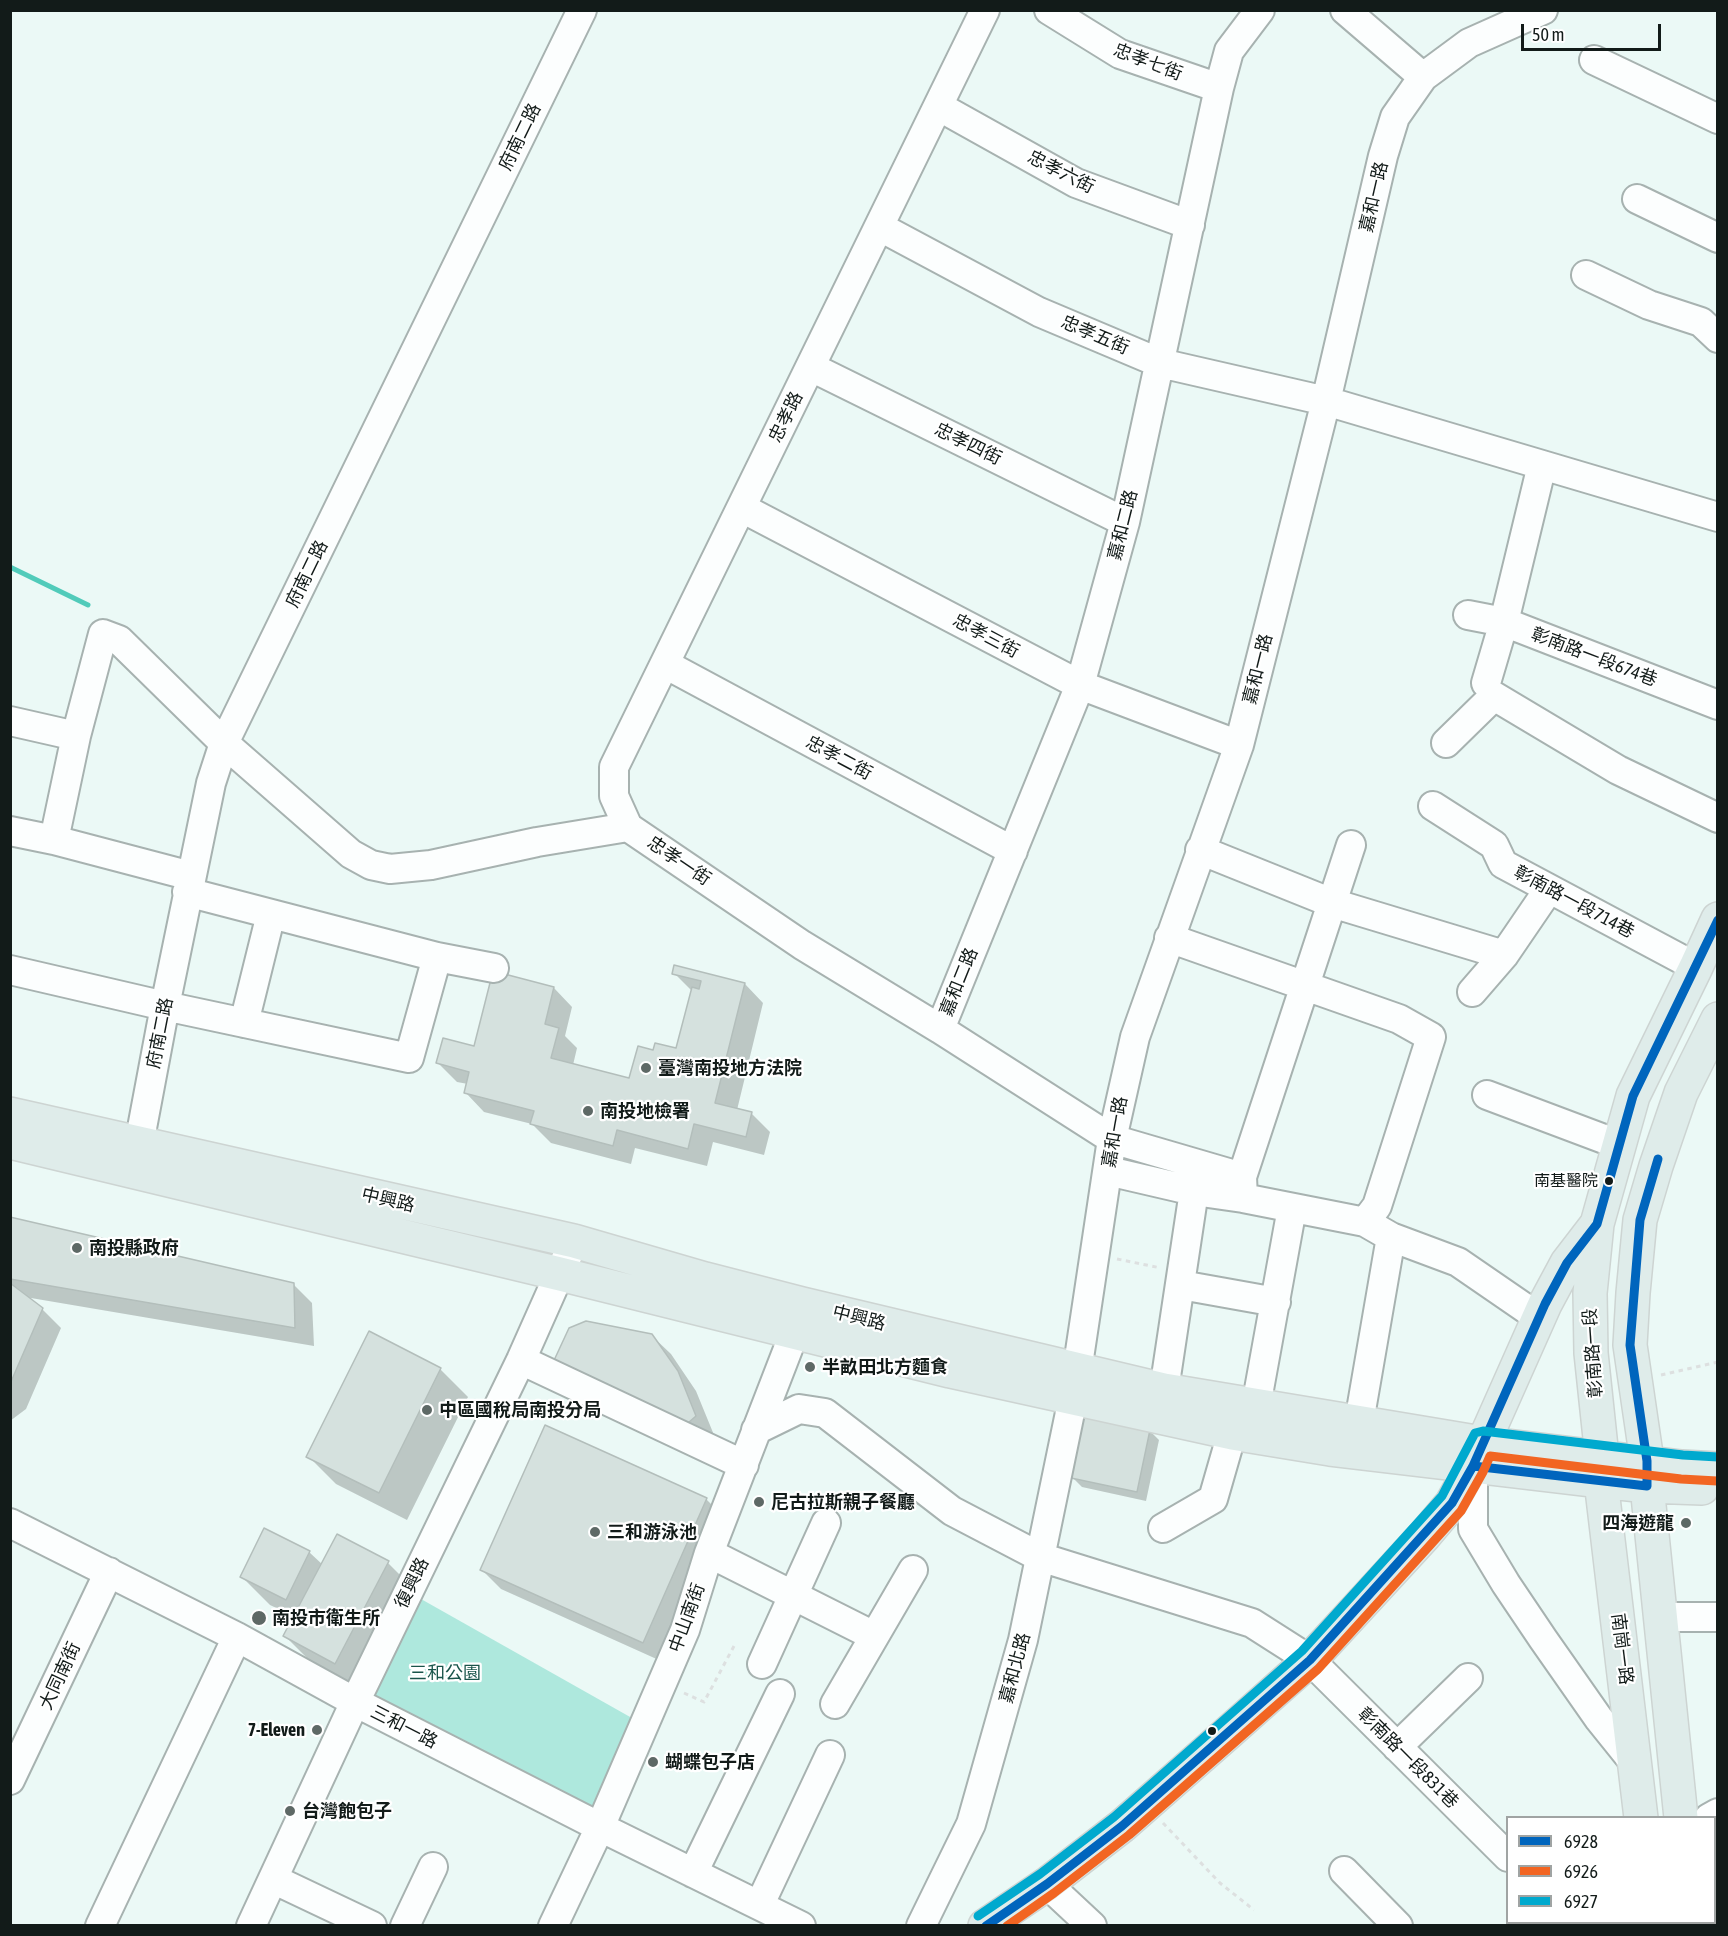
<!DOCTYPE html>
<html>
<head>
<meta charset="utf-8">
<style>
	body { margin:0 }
	#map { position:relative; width:1728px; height:1936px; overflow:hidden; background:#ebf9f6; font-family:"Asap Condensed",sans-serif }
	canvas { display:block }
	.frame { position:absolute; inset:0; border:12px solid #121b19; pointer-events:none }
	.legend { position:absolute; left:1506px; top:1816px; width:210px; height:108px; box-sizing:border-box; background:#fff; border:2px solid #a0a4a3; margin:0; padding:8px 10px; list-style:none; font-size:18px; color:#121b19 }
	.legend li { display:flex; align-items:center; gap:12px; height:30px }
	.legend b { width:30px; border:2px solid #a0a4a3 }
	.scale { position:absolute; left:1521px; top:24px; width:140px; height:27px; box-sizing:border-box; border:3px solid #121b19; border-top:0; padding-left:8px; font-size:18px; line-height:21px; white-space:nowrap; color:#121b19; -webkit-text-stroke:4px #fff; paint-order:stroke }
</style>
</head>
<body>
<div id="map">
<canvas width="1728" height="1936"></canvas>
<div class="frame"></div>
<ul class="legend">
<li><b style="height:8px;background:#0065bd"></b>6928</li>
<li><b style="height:8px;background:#f26522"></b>6926</li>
<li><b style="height:8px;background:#00a9ce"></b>6927</li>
</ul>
<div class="scale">50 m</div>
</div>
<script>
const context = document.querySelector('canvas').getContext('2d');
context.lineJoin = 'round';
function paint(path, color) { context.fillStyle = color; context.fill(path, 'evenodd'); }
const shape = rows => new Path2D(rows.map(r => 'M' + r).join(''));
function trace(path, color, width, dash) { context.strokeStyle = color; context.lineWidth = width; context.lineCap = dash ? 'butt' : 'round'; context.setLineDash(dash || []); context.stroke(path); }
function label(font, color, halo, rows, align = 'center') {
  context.font = font + ' "Asap Condensed","Noto Sans TC",sans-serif'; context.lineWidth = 4.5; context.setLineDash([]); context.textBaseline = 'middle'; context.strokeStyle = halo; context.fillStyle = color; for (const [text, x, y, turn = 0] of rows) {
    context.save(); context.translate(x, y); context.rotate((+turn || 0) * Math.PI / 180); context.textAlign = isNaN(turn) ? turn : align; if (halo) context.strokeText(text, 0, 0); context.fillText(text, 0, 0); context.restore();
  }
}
const green = shape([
	[421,1599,639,1722,597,1815,373,1694]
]);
const shadow = shape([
	[676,967,745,984,763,1003,737,1110,751,1113,770,1132,764,1155,713,1142,707,1166,635,1148,631,1164,551,1143,532,1124,484,1112,466,1093,468,1084,457,1082,438,1063,475,1048,554,988,572,1007,565,1036,577,1048,573,1065,630,1080,654,1052,677,1050,692,991,674,973],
	[10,1219,293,1284,312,1303,314,1346,25,1297,42,1309,61,1328,26,1409,10,1421],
	[651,1335,671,1354,696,1391,714,1435,700,1447,571,1387],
	[440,1369,468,1397,407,1520,336,1484,308,1456],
	[1150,1431,1159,1440,1146,1501,1082,1487,1073,1478],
	[706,1499,725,1518,661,1661,501,1589,482,1570],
	[309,1552,323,1565,388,1563,416,1591,363,1691,313,1664,285,1636,295,1617,270,1605,242,1577]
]);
const stream = shape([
	[10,567,88,605]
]);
const building = shape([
	[674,965,745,983,715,1103,752,1112,746,1137,694,1124,688,1149,617,1130,613,1146,530,1124,534,1111,464,1093,469,1072,436,1063,443,1038,474,1046,493,971,554,987,545,1024,559,1028,551,1058,629,1078,638,1046,653,1050,655,1043,676,1048,692,987,699,989,701,981,672,974,674,965],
	[10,1217,294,1283,295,1328,10,1279,10,1217],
	[10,1283,43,1308,10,1384,10,1283],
	[586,1321,652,1334,678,1371,696,1416,681,1429,550,1369,569,1328,586,1321],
	[369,1331,441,1368,379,1493,306,1457,369,1331],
	[1083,1415,1150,1430,1137,1492,1071,1478,1083,1415],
	[545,1425,707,1498,643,1643,480,1570,545,1425],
	[264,1528,310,1551,286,1600,240,1577,264,1528],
	[337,1534,389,1561,335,1664,283,1636,337,1534]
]);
const path = shape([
	[1117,1259,1161,1268],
	[1661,1375,1718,1362],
	[684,1693,704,1702,734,1646],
	[1163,1823,1220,1883,1254,1910]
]);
const minor = shape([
	[1049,10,1120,54,1219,88],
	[1345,10,1423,77],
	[1594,60,1718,119],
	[938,106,1076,183,1190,225],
	[1637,199,1718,238],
	[880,227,1039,312,1160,363,1326,401,1718,517],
	[1586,275,1649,305,1701,322,1718,338],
	[811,367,1125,522],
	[742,508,1080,685,1239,745],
	[1468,615,1504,622,1718,705],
	[665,664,1013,851],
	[1486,683,1504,622,1542,465],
	[10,721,76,736],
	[1446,743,1494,696,1618,770,1718,818],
	[1433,806,1494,845,1503,864,1696,967],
	[628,827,614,796,614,767,985,10],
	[10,831,54,840,191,876],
	[54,840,76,736,103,634,119,640,224,743,351,854,371,865,390,869,431,865,537,842,628,827,802,945,940,1029,1112,1139,1242,1177,1243,1198],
	[1200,850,1332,903,1504,955],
	[187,892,437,957,494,968],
	[10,970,165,1006,409,1058,437,957],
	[1472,992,1504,955,1549,889],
	[244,1023,271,914],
	[940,1029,1080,685,1125,522,1219,88,1229,51,1260,10],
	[1487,1095,1620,1145],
	[131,1163,139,1144,165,1006,211,783,224,743,582,10],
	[1108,1171,1194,1191,1243,1198,1365,1222,1377,1206,1431,1037,1399,1019,1169,938],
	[1242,1177,1351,845],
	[1391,1237,1458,1262,1538,1317],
	[1181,1285,1276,1302],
	[521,1360,744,1465],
	[1164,1390,1194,1191],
	[1256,1406,1292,1208],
	[1359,1422,1391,1237,1365,1222],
	[756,1430,799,1409,825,1413,952,1511,1040,1557,1252,1623,1310,1660,1508,1857],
	[1473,1466,1473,1529,1506,1584,1543,1639,1599,1719,1636,1765],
	[10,1523,237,1637,355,1702,600,1827,801,1926],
	[1163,1528,1213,1499,1232,1433],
	[709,1553,874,1636],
	[1660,1617,1718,1617],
	[762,1664,826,1523],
	[835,1704,913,1570],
	[1397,1747,1468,1678],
	[10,1780,109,1572],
	[1709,1818,1718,1813],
	[1344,1871,1398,1926],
	[693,1873,780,1694],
	[273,1879,372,1926],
	[1047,1884,1092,1926],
	[760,1904,830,1755],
	[100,1926,237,1637],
	[251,1926,355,1702,521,1360,574,1241],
	[405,1926,433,1867],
	[553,1926,600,1827,685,1630,709,1553,795,1331,800,1310],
	[921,1926,971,1824,1023,1640,1073,1398,1112,1139,1135,1037,1239,745,1326,401,1383,156,1395,117,1423,77,1469,43,1543,10],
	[1526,1926,1530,1922]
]);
const major = shape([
	[10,1114,574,1241,705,1279,802,1304,1164,1390,1482,1443,1682,1467,1718,1469],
	[10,1142,560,1274,950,1371,1232,1433,1330,1449,1601,1481,1647,1486,1702,1488],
	[1641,1818,1601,1481,1602,1457,1591,1353,1590,1293,1597,1224,1633,1096,1696,967,1718,919],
	[1681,1818,1647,1486,1647,1461,1630,1345,1633,1293,1640,1220,1656,1166,1681,1093,1718,1019],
	[1649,1922,1649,1926],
	[1692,1922,1693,1926],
	[985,1926,1047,1884,1122,1826,1229,1732,1310,1660,1425,1535,1452,1503,1473,1466,1545,1304,1567,1263,1597,1224]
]);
const bus1 = shape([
	[1473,1466,1647,1486,1647,1461,1630,1345,1640,1220,1658,1159],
	[986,1926,1047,1884,1122,1826,1310,1660,1452,1503,1473,1466,1545,1304,1567,1263,1597,1224,1633,1096,1718,920]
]);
const bus2 = shape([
	[1007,1926,1054,1893,1129,1835,1318,1669,1461,1511,1483,1472,1490,1456,1681,1479,1717,1481]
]);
const bus3 = shape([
	[978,1916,1040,1874,1114,1817,1302,1651,1442,1496,1475,1433,1483,1431,1683,1455,1718,1457]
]);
const markers = [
	[646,1068,6,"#5e6966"],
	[588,1111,6,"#5e6966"],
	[1609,1181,5,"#121b19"],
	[77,1248,6,"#5e6966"],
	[810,1367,6,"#5e6966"],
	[427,1410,6,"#5e6966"],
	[759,1502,6,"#5e6966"],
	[1686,1523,6,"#5e6966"],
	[595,1532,6,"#5e6966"],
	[259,1618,8,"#5e6966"],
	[317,1730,6,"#5e6966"],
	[1212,1731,5,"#121b19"],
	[653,1762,6,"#5e6966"],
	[290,1811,6,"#5e6966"]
];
const busNames = [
	["南基醫院",1598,1181]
];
const streetNames = [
	["忠孝七街",1148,62,21],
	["府南二路",520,137,-64],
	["忠孝六街",1061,172,27],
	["嘉和一路",1374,197,-77],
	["忠孝五街",1095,335,23],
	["忠孝路",786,417,-64],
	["忠孝四街",968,444,26],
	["嘉和二路",1123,525,-76],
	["府南二路",307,574,-64],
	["忠孝三街",986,636,28],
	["彰南路一段674巷",1594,657,21],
	["嘉和一路",1258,669,-76],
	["忠孝二街",839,758,28],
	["忠孝一街",679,861,34],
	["彰南路一段714巷",1574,902,28],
	["嘉和二路",959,982,-68],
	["府南二路",160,1033,-79],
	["嘉和一路",1115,1132,-80],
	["中興路",388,1200,13],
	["中興路",859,1318,14],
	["彰南路一段",1593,1353,-94],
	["復興路",412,1583,-64],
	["中山南街",687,1618,-70],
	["南崗一路",1622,1649,83],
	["嘉和北路",1015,1668,-75],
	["大同南街",60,1676,-65],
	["三和一路",404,1727,27],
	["彰南路一段831巷",1408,1758,45]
];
const poiNames = [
	["臺灣南投地方法院",658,1068],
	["南投地檢署",600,1111],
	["南投縣政府",89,1248],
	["半畝田北方麵食",822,1367],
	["中區國稅局南投分局",439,1410],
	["尼古拉斯親子餐廳",771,1502],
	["四海遊龍",1674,1523,"right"],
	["三和游泳池",607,1532],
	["南投市衛生所",272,1618],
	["7-Eleven",305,1730,"right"],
	["蝴蝶包子店",665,1762],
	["台灣飽包子",302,1811]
];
const parkNames = [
	["三和公園",445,1673]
];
paint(green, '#aee8dd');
paint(shadow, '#0003');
trace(stream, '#51cbba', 5);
paint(building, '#d5e1de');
trace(building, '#b3bebb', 1.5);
trace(minor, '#a7b2b0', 32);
trace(major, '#cdd4d2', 36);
trace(path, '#dde0e0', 3, [4.5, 4.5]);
trace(minor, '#fcfefe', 28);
trace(major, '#dfecea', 33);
trace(bus1, '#0065bd', 9);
trace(bus2, '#f26522', 9);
trace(bus3, '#00a9ce', 9);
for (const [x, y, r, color] of markers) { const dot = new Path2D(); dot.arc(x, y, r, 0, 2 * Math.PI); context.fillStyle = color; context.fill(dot); trace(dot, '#fff', 2); }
label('16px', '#121b19', '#fff', busNames, 'right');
label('18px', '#121b19', '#fff', streetNames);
label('bold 18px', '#121b19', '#fff', poiNames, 'left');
label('18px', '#19544a', '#fff', parkNames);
</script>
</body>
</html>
